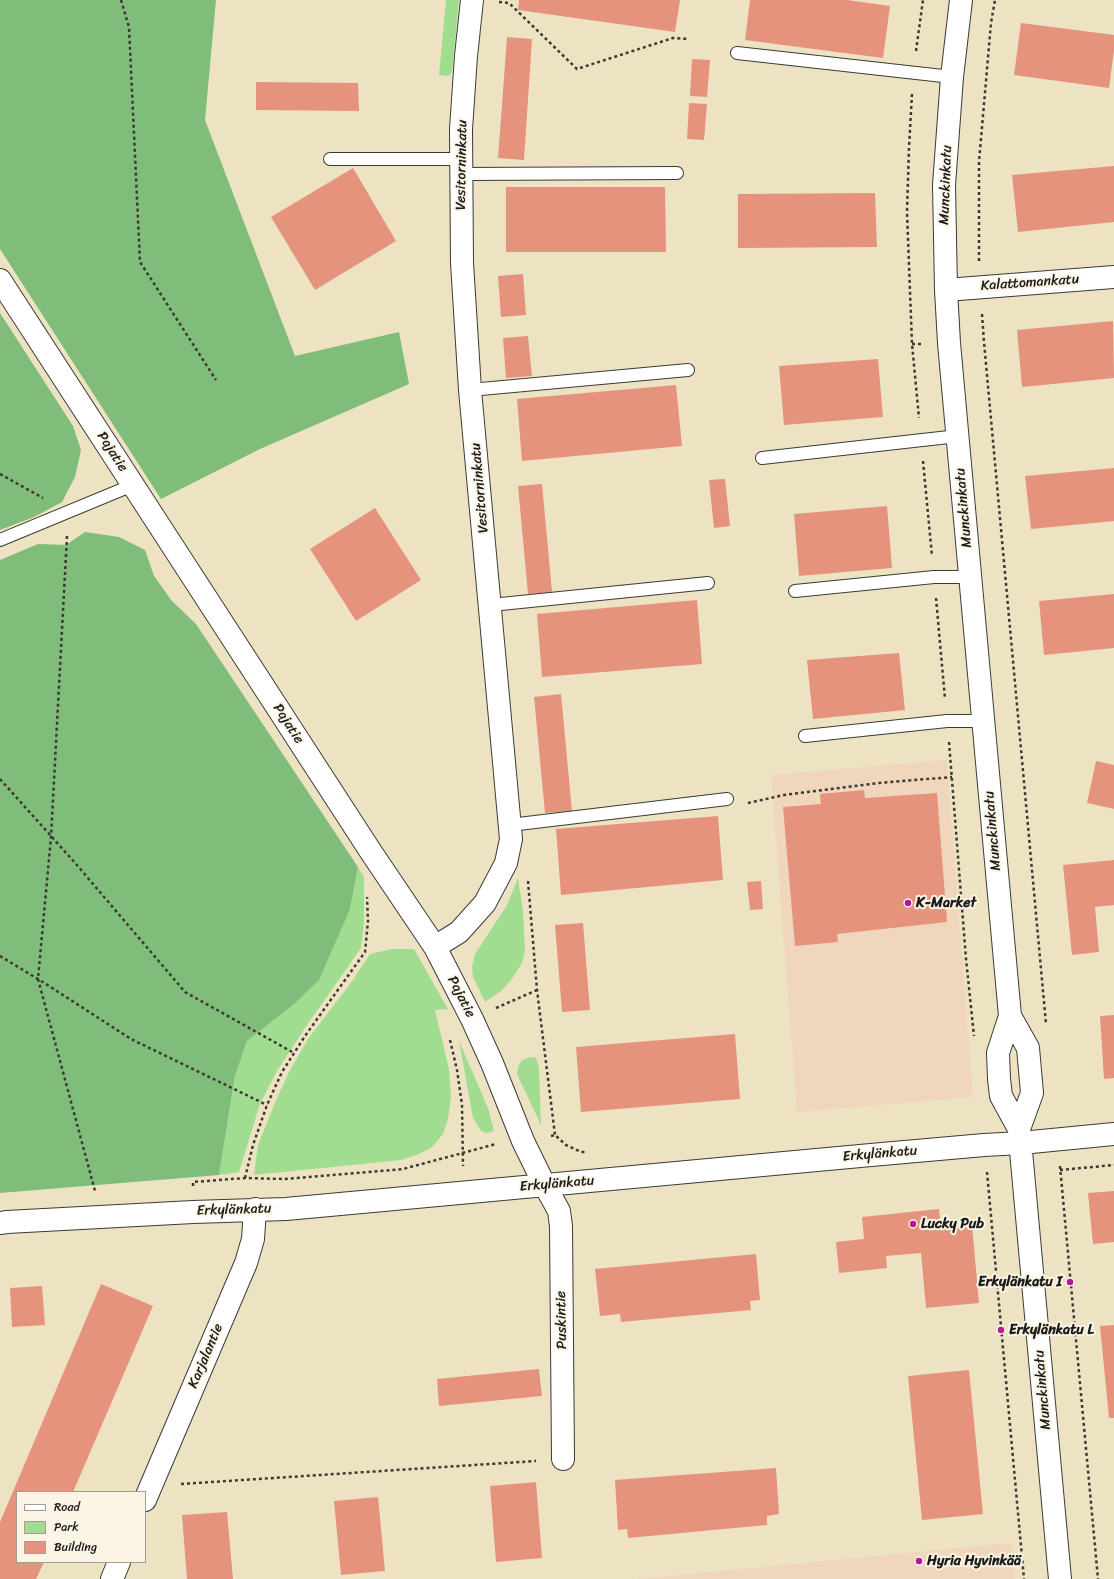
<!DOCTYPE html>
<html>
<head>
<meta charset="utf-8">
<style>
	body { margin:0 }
	#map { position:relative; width:1114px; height:1579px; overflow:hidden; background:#ede3c3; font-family:Sriracha,sans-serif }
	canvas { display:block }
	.legend { position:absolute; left:16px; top:1491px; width:130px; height:72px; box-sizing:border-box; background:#fcf5e5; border:1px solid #a29e95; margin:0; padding:5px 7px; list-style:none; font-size:12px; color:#1c1c1c }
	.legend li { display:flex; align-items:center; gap:8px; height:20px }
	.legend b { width:20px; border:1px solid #a29e95 }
</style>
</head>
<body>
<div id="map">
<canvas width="1114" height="1579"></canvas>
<ul class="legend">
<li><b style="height:5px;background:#fff"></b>Road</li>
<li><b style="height:11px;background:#a1dd90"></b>Park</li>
<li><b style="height:11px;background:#e6937e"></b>Building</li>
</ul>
</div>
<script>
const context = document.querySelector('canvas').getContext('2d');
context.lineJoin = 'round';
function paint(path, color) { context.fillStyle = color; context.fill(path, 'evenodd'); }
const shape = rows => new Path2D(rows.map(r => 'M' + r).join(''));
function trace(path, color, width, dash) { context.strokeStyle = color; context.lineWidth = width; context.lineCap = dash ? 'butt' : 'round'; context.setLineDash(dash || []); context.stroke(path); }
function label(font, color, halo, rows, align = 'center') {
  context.font = font + ' Sriracha,sans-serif'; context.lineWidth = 4; context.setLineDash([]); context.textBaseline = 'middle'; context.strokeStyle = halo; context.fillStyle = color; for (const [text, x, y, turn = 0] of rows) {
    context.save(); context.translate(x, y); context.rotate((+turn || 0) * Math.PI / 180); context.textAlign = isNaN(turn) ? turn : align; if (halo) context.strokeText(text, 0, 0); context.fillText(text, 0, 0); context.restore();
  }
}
const built = shape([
	[947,760,973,1097,797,1112,771,775],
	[1012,1543,1015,1579,636,1579]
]);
const green = shape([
	[446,0,459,0,452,72,449,76,439,75],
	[358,867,364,877,364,922,361,948,307,1025,277,1071,260,1104,239,1172,219,1175,235,1076,247,1041,293,1005,350,909],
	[518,878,523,912,525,951,522,963,512,979,501,991,485,1002,473,977,472,967,475,954,507,905],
	[391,949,414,949,448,1009,435,1010,449,1069,451,1096,448,1119,443,1134,432,1147,417,1155,401,1160,254,1175,258,1145,274,1105,288,1074,308,1039,353,980,370,954],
	[459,1041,488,1108,494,1131,487,1133,482,1132,473,1118],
	[530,1057,536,1058,539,1067,541,1125,517,1074,518,1067,522,1060]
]);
const forest = shape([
	[0,0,216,0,205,120,295,356,399,332,409,384,260,449,161,499,0,249],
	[0,313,73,426,81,450,75,477,62,502,34,517,0,530],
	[85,532,119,537,145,550,154,576,172,601,196,624,358,867,350,909,319,980,293,1005,247,1041,235,1076,219,1175,0,1193,0,560,38,544,66,545]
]);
const building = shape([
	[519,0,680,0,675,32,518,10],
	[750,0,847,0,890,6,883,58,745,40],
	[1021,23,1114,35,1114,50,1109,88,1014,75],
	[507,37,532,39,524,160,498,158],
	[692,59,710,60,707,97,690,96],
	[256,82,358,83,359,111,256,110],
	[689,103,707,104,704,140,687,139],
	[1114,166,1114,222,1018,232,1012,175],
	[353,168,396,241,315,290,271,217],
	[506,187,665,187,666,252,506,252],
	[875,193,877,247,738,248,738,194],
	[523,274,526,315,501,317,498,276],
	[1113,321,1114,378,1022,387,1017,330],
	[528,336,532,376,506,378,503,338],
	[878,359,883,417,784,425,779,366],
	[676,385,682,446,522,461,517,399],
	[1114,468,1114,521,1031,529,1025,476],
	[725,479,730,526,714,528,709,480],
	[542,484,552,592,528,594,518,486],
	[887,506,892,568,799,576,794,514],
	[375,508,421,580,356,621,310,549],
	[1114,594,1114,648,1044,655,1039,601],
	[697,600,702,664,542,677,537,614],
	[899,653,905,710,813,719,807,660],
	[561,694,572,811,545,813,534,697],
	[1096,761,1114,765,1114,809,1087,803],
	[864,790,865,798,937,793,947,922,837,934,838,942,795,946,783,807,821,804,820,794],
	[718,816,723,880,561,895,556,829],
	[1114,860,1114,905,1095,907,1099,952,1072,955,1063,865],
	[761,881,763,909,750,910,747,882],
	[583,923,590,1010,562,1012,555,925],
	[1114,1015,1114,1078,1104,1079,1100,1016],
	[735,1034,740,1099,581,1112,576,1047],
	[1114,1191,1114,1242,1093,1244,1088,1193],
	[939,1209,941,1228,972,1225,979,1303,926,1308,921,1253,886,1256,887,1268,839,1273,836,1242,864,1239,862,1217],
	[756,1254,760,1300,750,1301,751,1310,621,1322,620,1314,600,1316,595,1269],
	[101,1284,153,1306,73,1492,17,1492,17,1562,44,1562,36,1579,0,1579,0,1522],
	[42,1286,45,1325,12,1327,10,1288],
	[1114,1325,1114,1418,1109,1418,1100,1326],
	[539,1369,542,1396,439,1406,437,1379],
	[969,1370,983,1514,922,1520,908,1376],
	[776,1468,779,1514,767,1516,767,1525,628,1538,627,1529,618,1530,615,1480],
	[536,1482,542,1558,496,1562,490,1486],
	[378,1497,385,1571,341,1575,334,1501],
	[227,1512,233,1579,187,1579,182,1515]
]);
const path = shape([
	[121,0,129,27,140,262,216,380],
	[499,2,509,3,577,69,673,38,689,39],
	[916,51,923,0],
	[912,94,909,147,907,212,912,344,919,418],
	[979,261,979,162,991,23,995,0],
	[982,314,984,342,1046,1024],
	[912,344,923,344],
	[923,461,932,556],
	[0,474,43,498],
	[67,536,51,837,38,979,95,1191],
	[936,598,945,699],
	[949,742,966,959,974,1036],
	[0,779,76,864,185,992,294,1053],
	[748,803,784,795,879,783,952,777],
	[528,881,537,990,555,1135],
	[0,956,46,984,131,1039,267,1105],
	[496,1008,537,990],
	[450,1040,457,1070,462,1105,463,1166],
	[551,1136,555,1135,566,1145,581,1152,586,1152],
	[1060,1166,1098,1579],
	[1060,1170,1114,1165],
	[987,1172,1024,1579],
	[245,1178,253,1145,267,1105,282,1072,305,1036,365,952,368,921,367,897],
	[193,1186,193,1182,245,1178,284,1179,403,1169,496,1144],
	[181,1484,536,1461]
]);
const lane = shape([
	[737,53,952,77],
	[330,159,461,159],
	[461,174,677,173],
	[470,390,688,370],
	[762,458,958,436],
	[0,540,133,485],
	[795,591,934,577,970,577],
	[491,605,708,583],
	[805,736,947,721,984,721],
	[510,825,727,799]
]);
const street = shape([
	[0,280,371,852,435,947,472,1019,492,1063,523,1141,544,1184,559,1211,561,1226,563,1459],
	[946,290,1114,277],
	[435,947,459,932,485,903,506,863,511,839,470,390,462,263,461,129,466,56,472,0],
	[0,1223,7,1222,193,1212,286,1209,871,1155,984,1145,1021,1143],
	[145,1500,246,1263,253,1239,255,1209],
	[112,1579,119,1562]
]);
const secondary = shape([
	[961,0,952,77,944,185,946,290,949,343,1010,1016,998,1053,999,1079,1001,1096,1019,1129,1060,1579],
	[1010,1016,1028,1048,1032,1093,1019,1129],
	[1021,1143,1114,1134]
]);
const markers = [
	[908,903,4,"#b5179e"],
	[913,1224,4,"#b5179e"],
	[1070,1282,4,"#b5179e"],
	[1001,1330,4,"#b5179e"],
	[919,1561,4,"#b5179e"]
];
const streetNames = [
	["Vesitorninkatu",462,165,-89],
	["Munckinkatu",946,185,-88],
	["Kalattomankatu",1030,283,-4],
	["Pajatie",112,452,57],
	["Vesitorninkatu",480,488,-95],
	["Munckinkatu",964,508,-95],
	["Pajatie",288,724,57],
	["Munckinkatu",993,831,-95],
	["Pajatie",461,997,63],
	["Erkylänkatu",880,1154,-5],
	["Erkylänkatu",557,1184,-5],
	["Erkylänkatu",234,1210,-2],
	["Puskintie",562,1320,-91],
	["Karjalantie",206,1356,-67],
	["Munckinkatu",1043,1390,-95]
];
const poiNames = [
	["K-Market",916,903],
	["Lucky Pub",921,1224],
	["Erkylänkatu I",1062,1282,"right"],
	["Erkylänkatu L",1009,1330],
	["Hyria Hyvinkää",927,1561]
];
paint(built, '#f0d6bc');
paint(green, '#a1dd90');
paint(forest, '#80bc7a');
paint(building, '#e6937e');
trace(lane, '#3b3a35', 14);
trace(street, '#3b3a35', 24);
trace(secondary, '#3b3a35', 24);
trace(path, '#3b3a35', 2.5, [3, 3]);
trace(lane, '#fff', 12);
trace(street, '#fff', 22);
trace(secondary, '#fff', 22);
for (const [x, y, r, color] of markers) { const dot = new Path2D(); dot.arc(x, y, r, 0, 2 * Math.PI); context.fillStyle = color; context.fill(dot); trace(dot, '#fcf5e5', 1.5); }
label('14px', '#1c1c1c', '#fcf5e5', streetNames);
label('bold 14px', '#1c1c1c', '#fcf5e5', poiNames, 'left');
</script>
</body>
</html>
